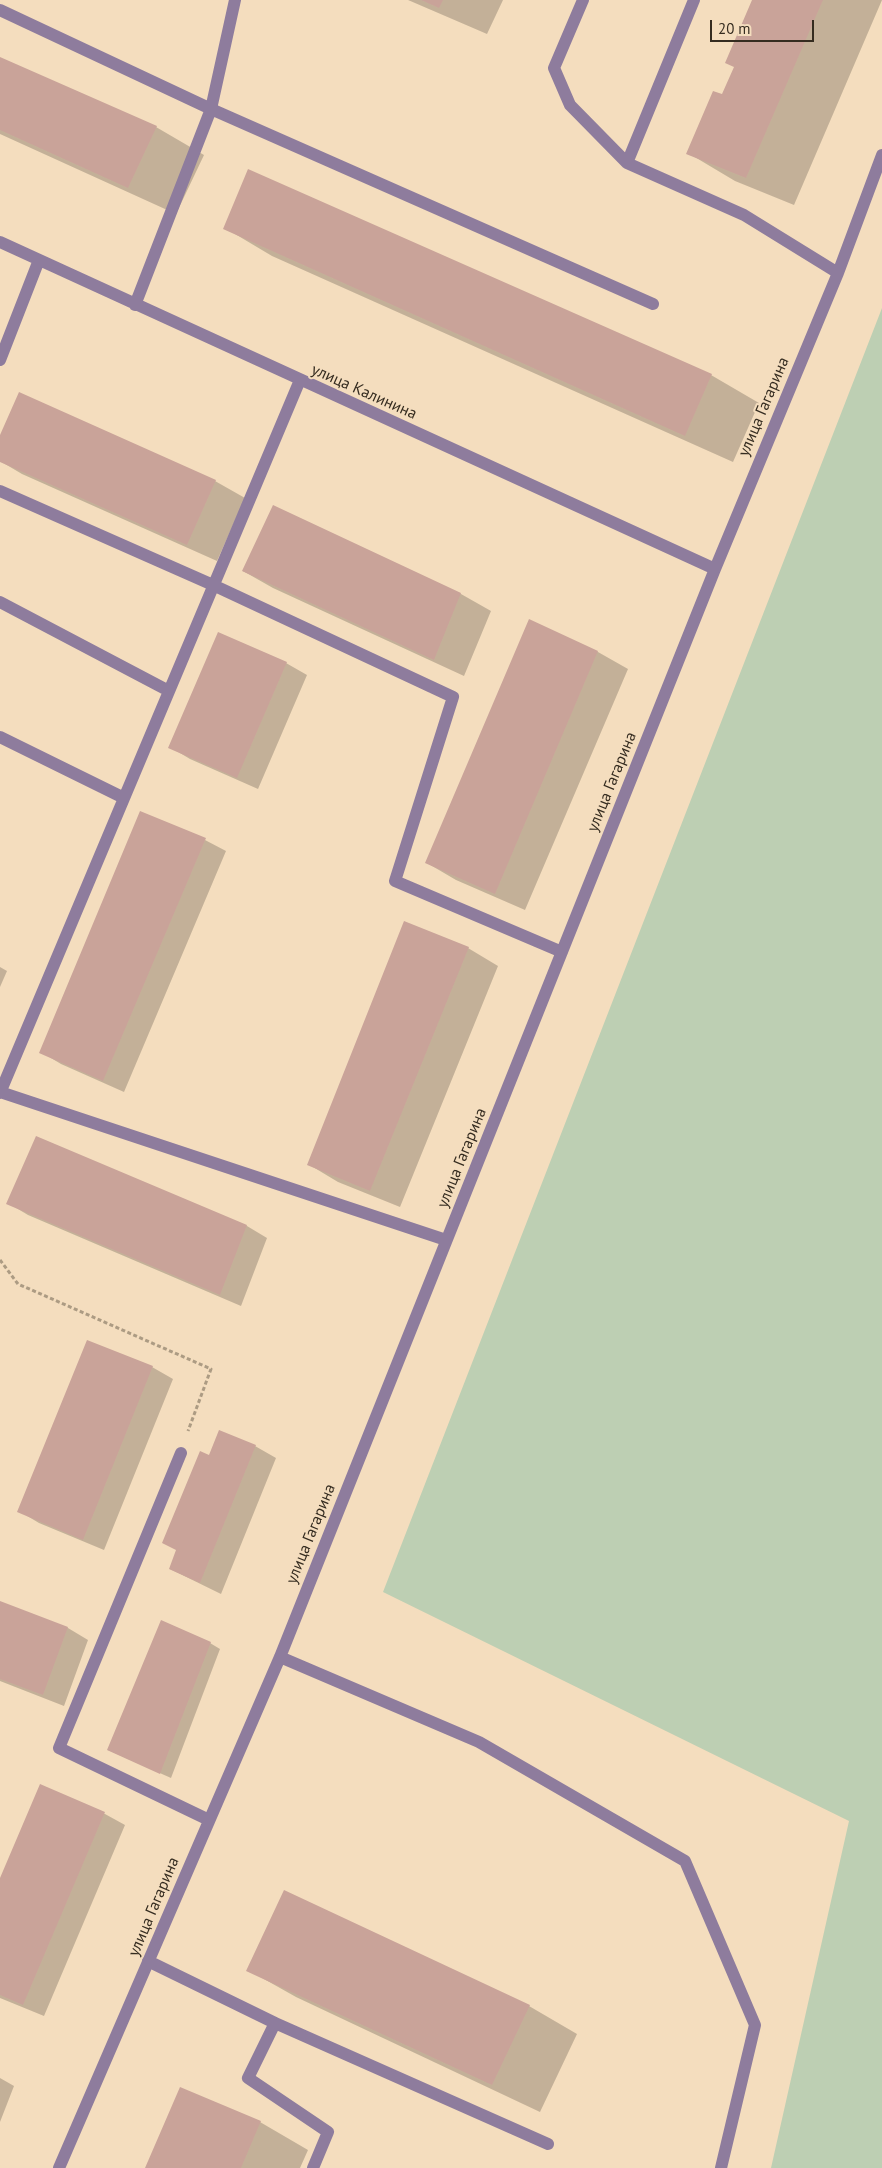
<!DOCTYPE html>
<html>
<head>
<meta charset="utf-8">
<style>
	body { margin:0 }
	#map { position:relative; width:882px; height:2168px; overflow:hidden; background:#f4ddbe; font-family:"PT Sans",sans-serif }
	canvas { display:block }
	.scale { position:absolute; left:710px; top:20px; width:104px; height:22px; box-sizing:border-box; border:2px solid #352c20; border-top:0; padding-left:6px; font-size:15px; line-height:18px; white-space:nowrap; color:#352c20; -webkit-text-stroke:4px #f4ddbe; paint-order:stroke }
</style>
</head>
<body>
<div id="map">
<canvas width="882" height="2168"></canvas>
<div class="scale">20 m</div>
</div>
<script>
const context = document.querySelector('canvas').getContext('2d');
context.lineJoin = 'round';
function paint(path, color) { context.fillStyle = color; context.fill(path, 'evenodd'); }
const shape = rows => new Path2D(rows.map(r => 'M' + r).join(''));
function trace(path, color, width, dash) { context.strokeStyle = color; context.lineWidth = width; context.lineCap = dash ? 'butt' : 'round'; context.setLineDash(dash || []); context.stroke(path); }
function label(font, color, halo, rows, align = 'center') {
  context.font = font + ' "PT Sans",sans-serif'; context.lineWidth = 4; context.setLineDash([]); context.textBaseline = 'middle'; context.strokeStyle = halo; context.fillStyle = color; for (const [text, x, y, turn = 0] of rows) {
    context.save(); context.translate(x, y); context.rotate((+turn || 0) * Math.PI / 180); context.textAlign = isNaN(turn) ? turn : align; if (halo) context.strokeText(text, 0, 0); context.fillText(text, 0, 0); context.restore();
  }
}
const green = shape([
	[882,308,882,2168,771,2168,849,1821,383,1592]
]);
const shadow = shape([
	[408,0,503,0,487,34],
	[753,0,882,0,794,205,735,181,688,153,723,96,736,68],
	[0,58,156,127,204,155,176,214,0,134],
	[225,228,711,375,759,403,733,462,272,256],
	[0,439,215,481,245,498,217,561,22,474,0,461],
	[273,507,461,594,491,611,464,676,273,588,243,571],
	[529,621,598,652,628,669,525,910,456,880,427,863],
	[286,663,307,675,258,789,190,759,170,747],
	[205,840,226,851,124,1092,61,1064,41,1052],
	[468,948,498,966,400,1207,338,1182,308,1164],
	[0,967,7,971,0,987],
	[36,1138,247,1226,267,1238,241,1306,28,1215,8,1203],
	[152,1367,173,1379,104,1550,39,1523,19,1511],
	[255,1446,276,1458,221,1594,170,1569,210,1457],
	[0,1602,68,1628,88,1640,64,1706,0,1681],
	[210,1643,220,1649,171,1778,108,1750],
	[41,1786,105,1814,125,1825,44,2016,0,1998,0,1881],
	[285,1892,529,2006,577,2034,540,2112,296,1997,248,1970],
	[0,2078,14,2086,0,2122],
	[260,2122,308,2150,300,2168,146,2168]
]);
const building = shape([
	[421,0,443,0,439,8],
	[752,0,823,0,746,178,686,154,713,91,722,94,734,67,725,63],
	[0,57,157,126,128,188,0,130],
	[248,169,712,374,685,436,223,229],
	[19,392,216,480,187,545,0,462,0,435],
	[273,505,461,593,434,660,242,571],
	[529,619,598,651,495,894,425,863],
	[218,632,287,662,237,778,168,748],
	[140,811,206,838,103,1081,39,1053],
	[404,921,469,947,370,1191,307,1165],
	[36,1136,247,1225,220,1295,6,1204],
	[87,1340,153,1366,83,1540,17,1512],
	[219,1430,256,1445,200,1583,169,1569,176,1550,162,1543,200,1451,209,1455],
	[0,1601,68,1627,43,1695,0,1679],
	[161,1620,211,1642,160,1774,107,1750],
	[40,1784,105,1812,23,2005,0,1995,0,1878],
	[284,1890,530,2005,492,2085,246,1971],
	[180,2087,261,2121,241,2168,145,2168]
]);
const path = shape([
	[0,1260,18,1284,211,1369,188,1431]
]);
const minor = shape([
	[583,0,554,68,570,105,627,163],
	[694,0,627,163,744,215,838,273],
	[0,10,211,109,653,304],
	[0,242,715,569],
	[135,305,211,109,235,0],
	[0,360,39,260],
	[0,491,213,585,453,697,395,881,562,952],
	[0,602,169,691],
	[0,737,124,798],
	[0,1092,446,1240],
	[0,1093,300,380],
	[181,1453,59,1748,209,1820],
	[280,1657,479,1742,685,1861,755,2025,721,2168],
	[148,1961,275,2023,548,2144],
	[275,2023,248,2078,328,2132,313,2168],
	[59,2168,280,1657,715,569,838,273,882,155]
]);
const streetNames = [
	["улица Калинина",364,392,24],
	["улица Гагарина",764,407,-67],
	["улица Гагарина",612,782,-68],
	["улица Гагарина",462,1158,-68],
	["улица Гагарина",311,1534,-68],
	["улица Гагарина",154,1907,-67]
];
paint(green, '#bdcfb3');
paint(shadow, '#0003');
paint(building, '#c9a399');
trace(path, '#ac9b83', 3, [4, 2.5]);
trace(minor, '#8e7c9d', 12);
label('16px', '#352c20', '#f4ddbe', streetNames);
</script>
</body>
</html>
